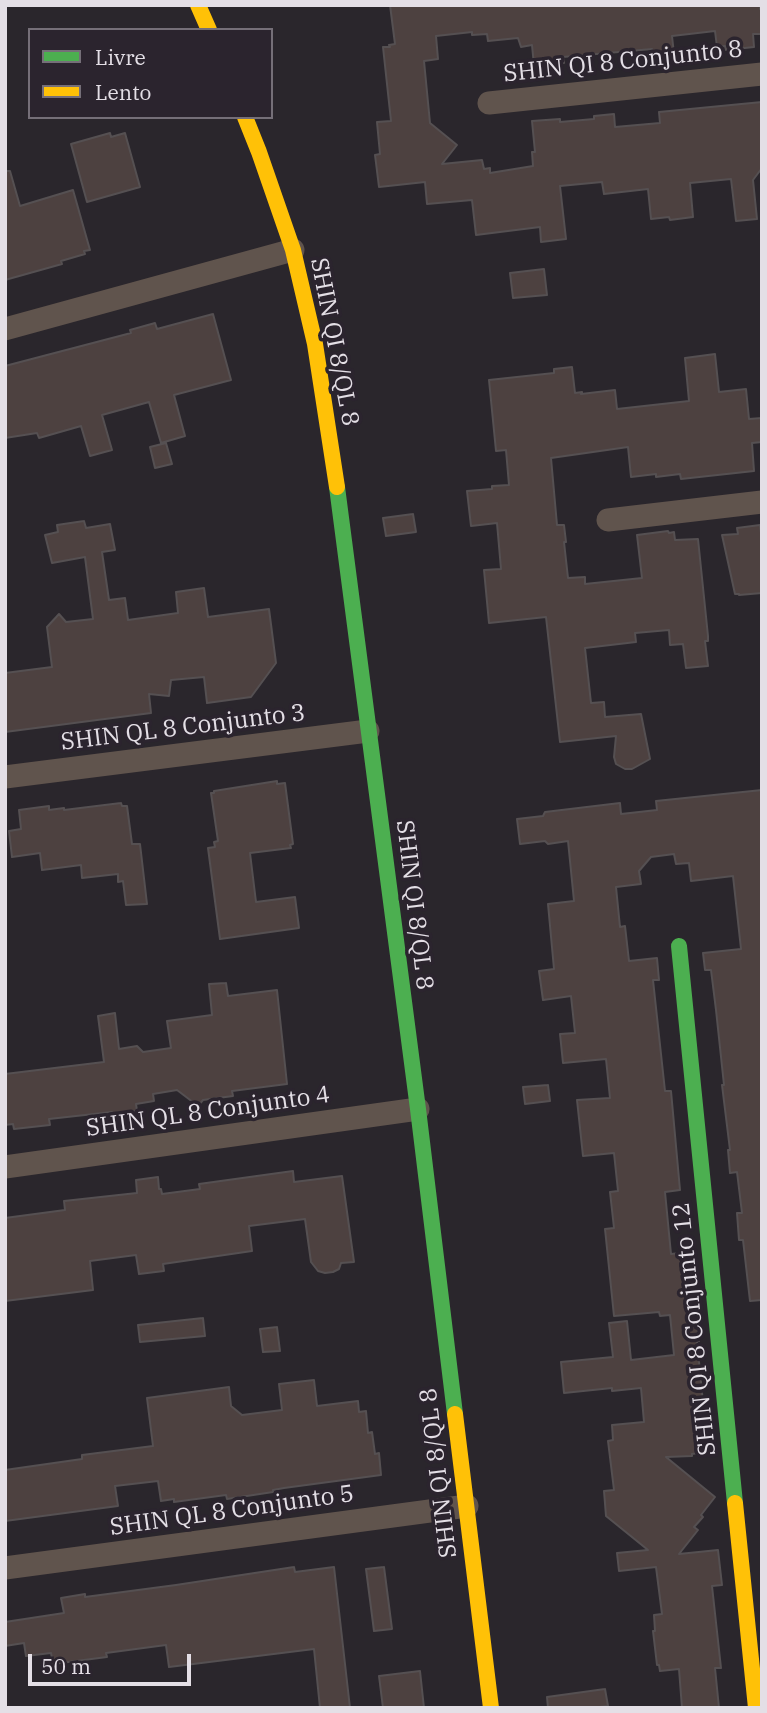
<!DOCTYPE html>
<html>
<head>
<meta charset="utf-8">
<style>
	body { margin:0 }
	#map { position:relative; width:767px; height:1713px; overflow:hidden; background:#2a262c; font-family:"IBM Plex Serif",serif }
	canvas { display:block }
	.frame { position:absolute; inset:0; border:7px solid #e4dfe6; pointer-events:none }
	.legend { position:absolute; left:28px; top:28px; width:245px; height:91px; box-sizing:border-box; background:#2b242e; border:2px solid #756f78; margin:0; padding:9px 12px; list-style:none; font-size:21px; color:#e4dfe6 }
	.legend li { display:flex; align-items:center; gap:14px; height:35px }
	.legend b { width:35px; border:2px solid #756f78 }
	.scale { position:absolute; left:28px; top:1654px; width:163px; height:32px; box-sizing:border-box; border:4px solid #e4dfe6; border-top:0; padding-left:9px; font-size:21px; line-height:24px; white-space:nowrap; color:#e4dfe6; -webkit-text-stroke:5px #2b242e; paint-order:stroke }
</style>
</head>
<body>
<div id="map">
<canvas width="767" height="1713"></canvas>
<div class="frame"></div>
<ul class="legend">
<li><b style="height:9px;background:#4caf50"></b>Livre</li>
<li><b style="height:9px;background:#ffc107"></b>Lento</li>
</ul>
<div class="scale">50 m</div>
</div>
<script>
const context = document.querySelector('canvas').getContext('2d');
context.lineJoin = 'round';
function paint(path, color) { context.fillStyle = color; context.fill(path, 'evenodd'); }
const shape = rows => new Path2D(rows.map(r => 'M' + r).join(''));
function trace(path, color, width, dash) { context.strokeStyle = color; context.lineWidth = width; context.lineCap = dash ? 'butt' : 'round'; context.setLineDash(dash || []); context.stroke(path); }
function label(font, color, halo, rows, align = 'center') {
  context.font = font + ' "IBM Plex Serif",serif'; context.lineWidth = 7; context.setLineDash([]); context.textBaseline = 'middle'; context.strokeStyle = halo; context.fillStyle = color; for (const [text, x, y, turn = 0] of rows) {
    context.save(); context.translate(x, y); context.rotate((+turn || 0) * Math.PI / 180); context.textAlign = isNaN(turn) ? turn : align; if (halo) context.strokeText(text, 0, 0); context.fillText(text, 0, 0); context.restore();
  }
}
const building = shape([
	[390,5,760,5,760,9,762,9,762,34,753,34,754,47,726,50,725,46,717,47,715,31,672,36,674,54,653,57,652,49,563,57,564,63,534,66,532,45,521,47,518,38,488,41,487,34,472,35,472,32,436,36,438,59,424,61,430,123,457,145,442,164,482,160,484,169,490,168,490,173,533,166,532,152,535,152,532,121,560,119,560,122,594,119,594,116,614,114,615,127,660,123,659,112,762,102,762,168,753,180,757,219,736,221,731,179,690,183,693,217,670,220,669,217,651,219,648,189,604,194,602,182,560,186,566,239,541,242,540,227,476,235,472,200,427,204,425,182,379,187,375,155,380,154,377,122,391,121,383,47,390,47,389,45,395,44,390,5],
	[110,133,111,137,125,133,140,187,87,202,71,144,110,133],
	[5,171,10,171,20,206,73,190,90,250,84,251,85,254,61,261,62,264,5,280,5,171],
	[544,269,547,295,513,298,510,273,544,269],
	[213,314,231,380,174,395,185,436,161,443,149,402,102,415,112,450,90,456,81,426,39,438,37,433,5,438,5,366,131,333,130,330,155,323,157,329,213,314],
	[715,354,719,392,746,389,749,419,762,418,762,442,752,443,754,471,681,479,680,474,656,477,656,474,631,477,628,447,551,458,557,525,564,525,566,542,564,542,568,578,585,577,585,584,642,578,637,535,668,531,669,533,674,532,675,540,698,539,708,636,708,641,705,641,708,666,686,668,683,644,670,645,669,630,635,633,636,642,585,648,591,703,604,702,605,717,641,714,650,759,632,769,625,769,616,764,614,757,616,736,560,742,546,617,489,623,484,570,501,569,497,523,471,526,467,491,492,489,492,486,509,485,506,450,496,451,489,380,554,373,554,369,572,367,575,393,582,392,581,394,615,390,617,409,689,401,685,358,715,354],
	[166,443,172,464,155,468,150,447,166,443],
	[413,514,416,532,386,536,383,518,413,514],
	[84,521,86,528,110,524,115,550,102,552,109,600,125,598,128,620,178,613,176,592,204,588,208,617,269,609,276,663,251,697,207,703,204,677,171,680,169,696,149,694,151,713,5,732,5,673,52,667,47,627,59,614,66,622,93,619,85,557,52,563,45,535,58,532,57,525,84,521],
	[760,525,762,541,762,593,739,595,739,594,735,594,722,535,738,534,737,528,760,525],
	[277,781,277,784,285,783,293,844,290,845,291,848,250,853,256,902,295,897,299,928,220,939,208,848,215,847,214,842,218,841,211,793,214,793,214,791,277,781],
	[762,790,762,1300,750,1301,743,1240,739,1240,737,1213,742,1213,737,1172,730,1173,728,1150,730,1150,722,1085,724,1085,716,1010,711,970,705,970,703,953,741,949,733,876,691,881,689,863,676,864,674,854,651,857,639,871,641,884,616,887,620,927,625,926,629,961,657,958,659,980,653,980,665,1091,671,1091,680,1190,665,1192,671,1254,690,1252,699,1341,697,1341,707,1444,698,1442,698,1453,692,1454,692,1456,666,1457,715,1497,701,1515,703,1517,694,1527,698,1530,679,1554,718,1550,722,1585,712,1586,721,1668,715,1668,719,1708,682,1708,679,1669,660,1671,659,1665,657,1665,653,1631,655,1631,654,1615,662,1614,656,1567,619,1571,617,1553,648,1550,606,1516,604,1491,614,1490,608,1441,613,1440,612,1425,644,1422,641,1388,612,1391,612,1388,564,1393,561,1362,613,1357,609,1323,627,1321,631,1360,674,1355,670,1315,660,1316,659,1312,614,1316,605,1229,614,1228,610,1192,618,1191,614,1153,583,1156,577,1100,610,1098,606,1059,563,1063,560,1034,575,1033,571,996,543,1000,539,971,554,969,548,904,574,901,568,841,548,844,545,841,520,844,517,819,543,816,545,812,620,803,621,814,657,810,656,801,762,790],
	[121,803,122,806,127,806,132,844,140,844,147,904,126,905,123,881,118,882,118,874,82,878,81,865,42,870,40,853,12,857,9,831,21,829,19,810,49,806,49,810,64,808,64,810,121,803],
	[226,983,228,996,277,990,287,1084,232,1091,233,1096,203,1100,198,1106,177,1090,153,1094,154,1101,136,1104,137,1111,112,1114,112,1112,49,1119,50,1125,14,1129,13,1124,5,1125,5,1074,104,1062,98,1016,115,1013,119,1049,137,1046,143,1052,171,1048,167,1021,212,1015,209,984,226,983],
	[548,1085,550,1101,525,1104,523,1087,548,1085],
	[293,1171,294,1182,342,1176,354,1262,341,1263,339,1269,333,1272,325,1273,318,1271,311,1262,305,1219,249,1226,252,1251,163,1264,164,1271,139,1274,136,1255,90,1261,93,1290,5,1301,5,1218,65,1210,64,1201,137,1193,136,1180,158,1177,159,1189,161,1189,162,1194,200,1189,199,1184,293,1171],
	[203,1318,205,1336,140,1342,138,1325,203,1318],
	[277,1327,280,1351,263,1352,260,1329,277,1327],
	[314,1380,317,1406,358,1401,359,1412,366,1411,368,1433,372,1432,375,1454,379,1453,381,1475,284,1488,273,1490,273,1492,227,1499,226,1495,174,1502,174,1499,161,1501,158,1481,115,1486,118,1506,5,1521,5,1470,82,1459,82,1455,153,1446,147,1398,229,1387,231,1406,242,1415,282,1410,279,1384,314,1380],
	[294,1567,295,1572,334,1567,350,1708,320,1708,314,1649,169,1667,166,1645,106,1653,107,1657,53,1664,51,1653,26,1656,24,1643,5,1646,5,1622,64,1613,61,1598,85,1594,85,1597,176,1585,294,1567],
	[384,1567,392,1629,374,1631,366,1569,384,1567],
	[420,1671,424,1708,383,1708,379,1676,420,1671],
	[605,1689,608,1706,591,1708,548,1708,547,1697,605,1689]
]);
const street = shape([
	[489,103,762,74],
	[5,329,293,250],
	[608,520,762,502],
	[5,777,368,731],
	[5,1167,418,1109],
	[5,1568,467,1506]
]);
const fast = shape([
	[337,487,418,1109,455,1414],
	[679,946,735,1503]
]);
const slow = shape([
	[198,5,209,30],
	[245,117,259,152,293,250,315,344,337,487],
	[455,1414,491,1708],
	[735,1503,756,1708]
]);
const streetNames = [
	["SHIN QI 8 Conjunto 8",623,62,-6],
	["SHIN QI 8/QL 8",334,342,79],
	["SHIN QL 8 Conjunto 3",183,728,-7],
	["SHIN QI 8/QL 8",414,905,83],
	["SHIN QL 8 Conjunto 4",208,1112,-8],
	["SHIN QI 8 Conjunto 12",695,1329,-96],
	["SHIN QI 8/QL 8",439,1473,-97],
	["SHIN QL 8 Conjunto 5",232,1511,-8]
];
paint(building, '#4d4140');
trace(building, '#555052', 2);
trace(street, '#60544d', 23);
trace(fast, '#4caf50', 16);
trace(slow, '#ffc107', 16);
label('24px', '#e4dfe6', '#2b242e', streetNames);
</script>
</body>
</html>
